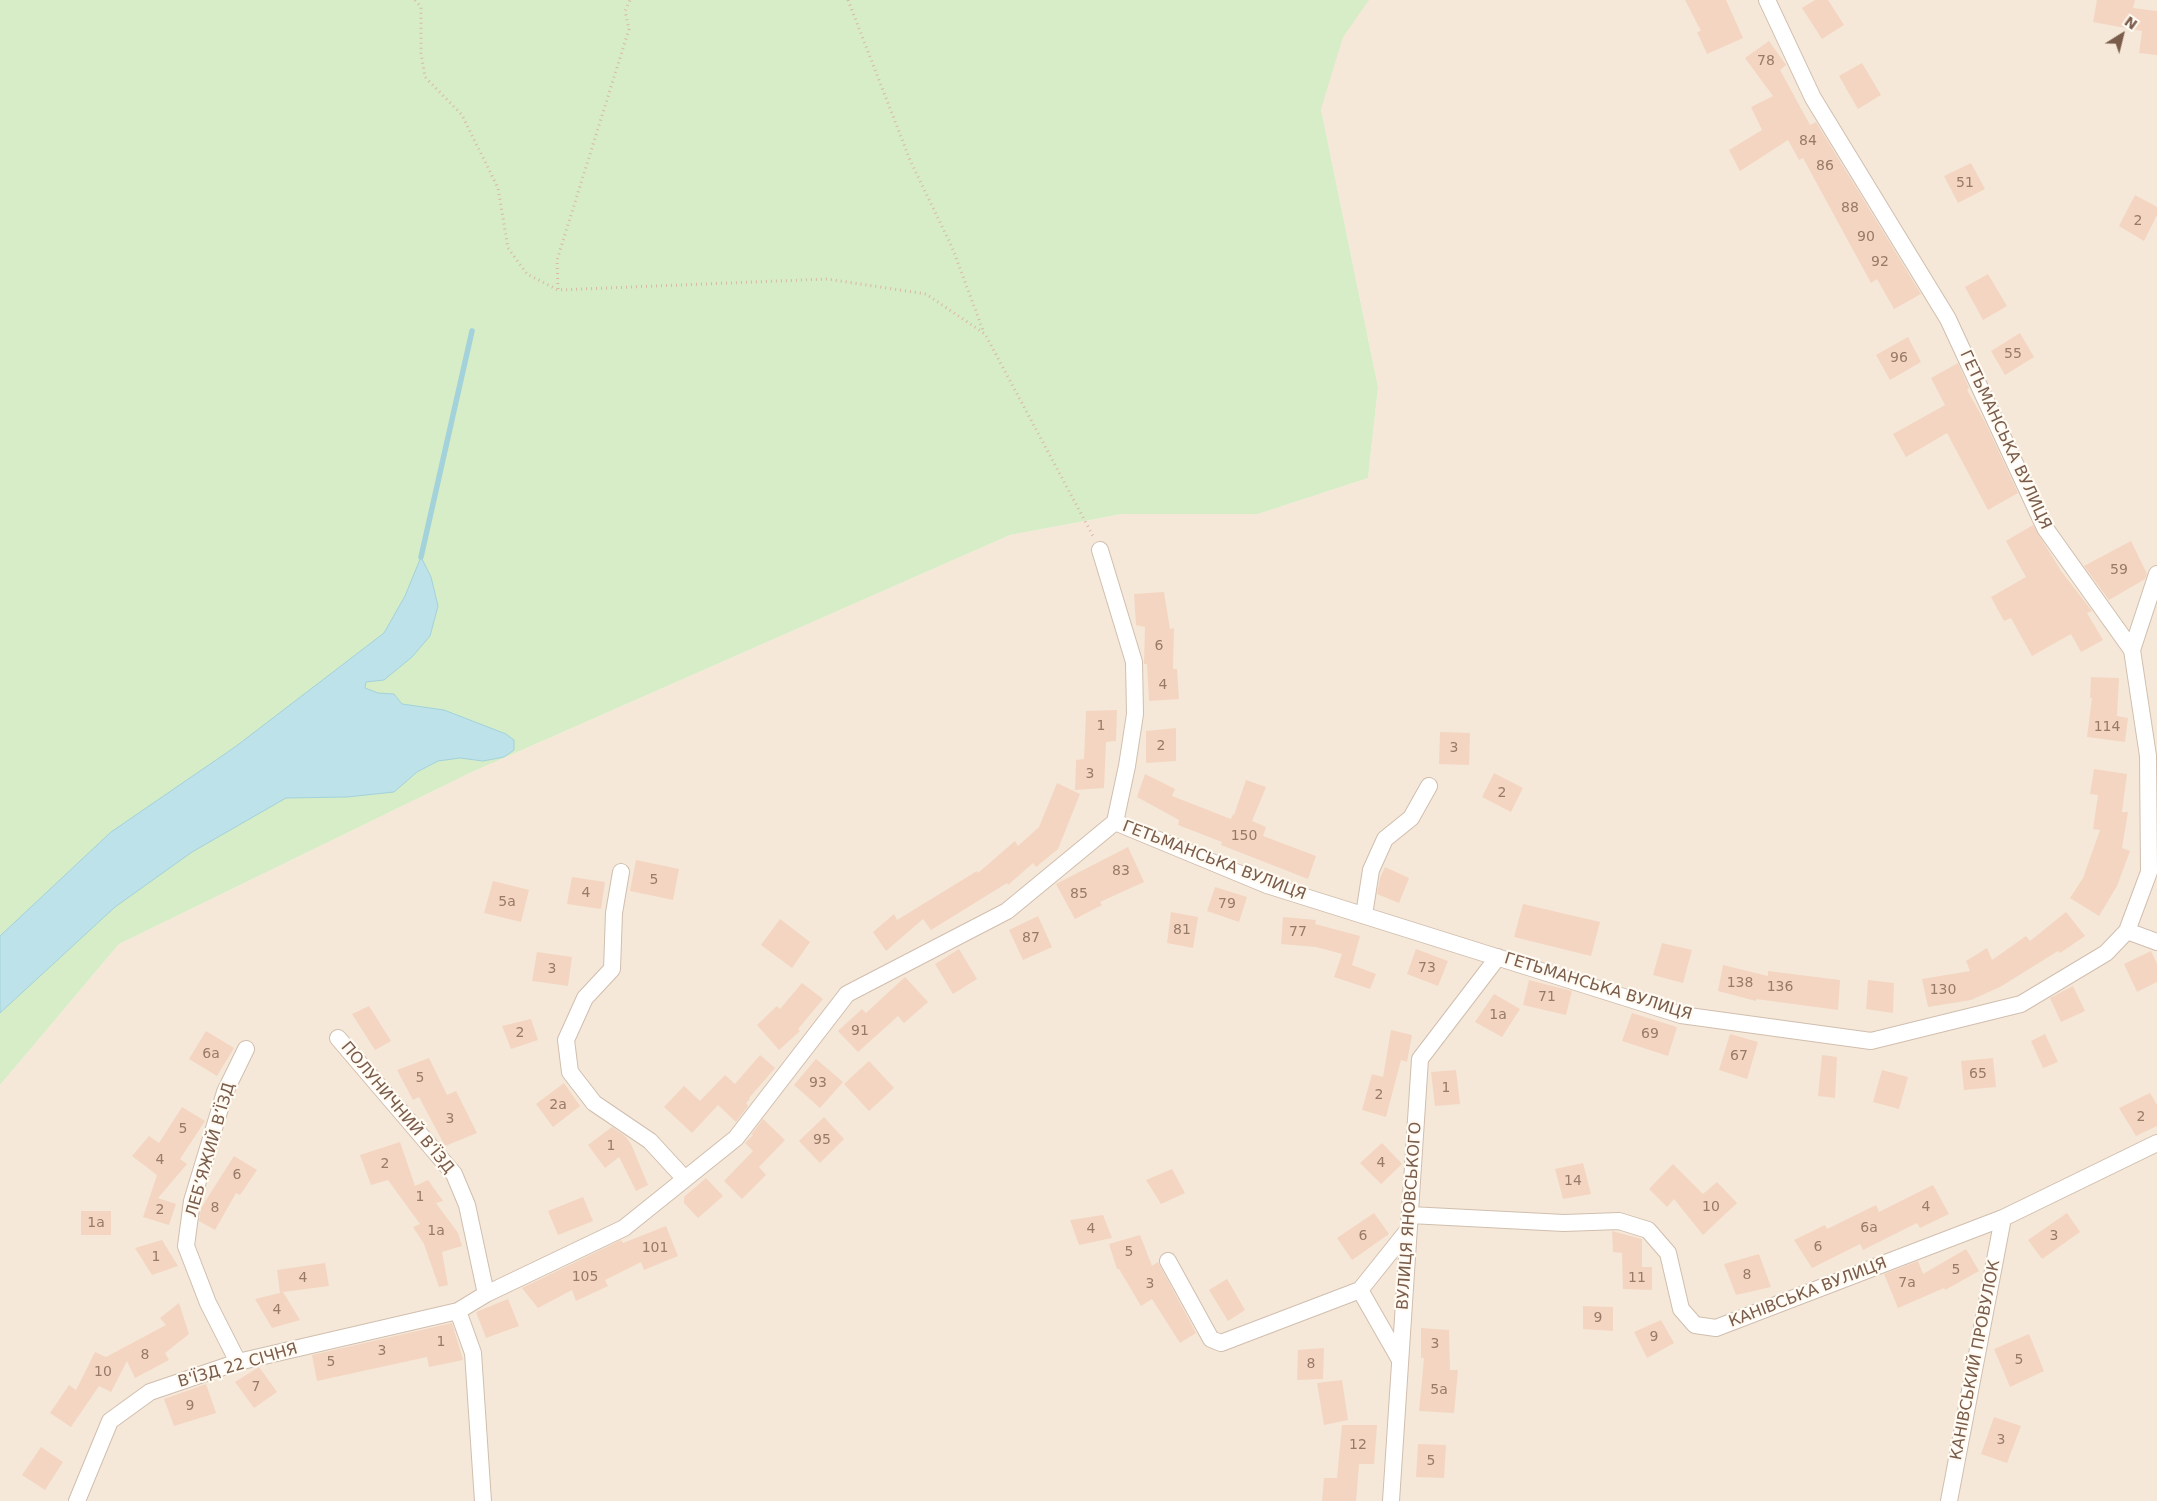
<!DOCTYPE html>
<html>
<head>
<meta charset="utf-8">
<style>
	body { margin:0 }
	#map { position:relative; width:2157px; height:1501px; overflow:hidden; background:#fdf6ea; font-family:"DejaVu Sans",sans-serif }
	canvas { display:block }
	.north { position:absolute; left:2097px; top:10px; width:50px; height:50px; -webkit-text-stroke:4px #fffaf2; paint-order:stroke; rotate:36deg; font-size:14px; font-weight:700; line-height:20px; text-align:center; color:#7a5c4b }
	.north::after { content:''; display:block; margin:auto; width:18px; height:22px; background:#7a5c4b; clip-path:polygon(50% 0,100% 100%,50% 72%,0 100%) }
</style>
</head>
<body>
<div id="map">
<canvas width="2157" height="1501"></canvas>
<div class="north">N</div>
</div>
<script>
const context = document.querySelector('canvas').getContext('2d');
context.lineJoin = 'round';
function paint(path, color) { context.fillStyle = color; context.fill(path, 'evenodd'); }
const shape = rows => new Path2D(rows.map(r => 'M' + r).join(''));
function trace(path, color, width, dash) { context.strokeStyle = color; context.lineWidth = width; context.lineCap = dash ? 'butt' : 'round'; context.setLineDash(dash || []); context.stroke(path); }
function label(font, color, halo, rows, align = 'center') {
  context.font = font + ' "DejaVu Sans",sans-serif'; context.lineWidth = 4.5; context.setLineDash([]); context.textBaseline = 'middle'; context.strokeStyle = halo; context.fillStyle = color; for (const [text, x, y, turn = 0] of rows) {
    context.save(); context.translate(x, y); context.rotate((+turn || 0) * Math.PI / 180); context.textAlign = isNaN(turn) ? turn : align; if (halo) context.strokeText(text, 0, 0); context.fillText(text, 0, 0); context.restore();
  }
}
const residential = shape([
	[1283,0,2157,0,2157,1501,0,1501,0,1085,119,944,472,772,1010,535,1122,514,1258,514,1368,478,1378,387,1321,109]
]);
const green = shape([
	[0,0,1369,0,1343,37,1321,109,1378,387,1368,478,1258,514,1122,514,1010,535,472,772,119,944,0,1085]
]);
const water = shape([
	[421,557,431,577,438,606,430,636,412,657,384,680,366,682,365,688,378,693,394,694,402,704,444,710,506,734,514,740,514,750,504,757,483,761,460,758,438,761,417,772,394,792,347,797,286,798,192,852,115,907,0,1013,0,936,111,832,235,747,384,633,405,596,421,557]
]);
const stream = shape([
	[421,557,472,331]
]);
const building = shape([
	[1685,0,1726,0,1743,38,1707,54,1697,32,1701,31],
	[1815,0,1828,0,1844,25,1822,39,1802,8],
	[2097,0,2135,0,2133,8,2157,11,2157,55,2139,53,2142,31,2093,22],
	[1769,41,1786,65,1780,70,1810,125,1816,122,1921,294,1894,309,1877,279,1871,283,1803,158,1799,160,1788,140,1740,171,1729,150,1762,130,1751,107,1773,96,1745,58],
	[1862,63,1881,95,1858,109,1839,76],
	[1971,163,1985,189,1958,203,1944,176],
	[2135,195,2157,207,2157,215,2144,241,2119,226],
	[1988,274,2007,306,1983,320,1965,287],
	[2020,333,2034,357,2005,375,1991,351],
	[1908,337,1921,362,1890,380,1876,355],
	[1958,363,1969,388,1967,390,1985,422,2018,493,1988,510,1947,433,1906,457,1893,434,1945,405,1931,378],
	[2033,525,2061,571,2092,611,2087,613,2103,640,2081,652,2071,634,2032,656,2011,618,2004,621,1991,597,2026,577,2006,541],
	[2131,541,2147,574,2145,579,2109,600,2084,566],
	[1164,592,1170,629,1174,628,1173,669,1177,669,1179,699,1149,701,1147,664,1144,664,1145,627,1136,625,1134,594],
	[2091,677,2119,678,2117,716,2128,718,2125,742,2087,737,2092,698,2090,698],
	[1117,710,1116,741,1106,742,1104,788,1075,790,1076,760,1084,759,1086,711],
	[1176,728,1176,761,1146,763,1146,731],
	[1440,732,1470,733,1469,765,1439,764],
	[2094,769,2127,774,2122,812,2128,812,2122,848,2130,851,2117,886,2099,916,2070,898,2083,878,2100,830,2093,829,2098,795,2090,794],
	[1494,773,1523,788,1511,812,1482,797],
	[1145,774,1175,789,1172,796,1231,819,1233,814,1234,815,1246,780,1266,787,1252,821,1266,827,1263,836,1316,856,1308,879,1221,845,1222,842,1178,825,1179,820,1137,797],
	[1057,783,1080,794,1058,849,1036,867,1033,863,1008,885,1007,883,931,930,923,919,886,951,873,932,894,914,897,920,977,871,978,873,1015,841,1018,846,1039,827],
	[1128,847,1144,882,1100,902,1102,905,1075,919,1056,884],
	[636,860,679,869,673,900,630,891],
	[1385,867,1409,878,1399,903,1377,894,1380,878],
	[572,877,605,882,601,909,567,904],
	[493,881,529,890,521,922,484,913],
	[1215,887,1247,897,1239,922,1207,911],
	[1523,904,1600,922,1591,956,1514,937],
	[1171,912,1198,917,1193,948,1167,943],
	[2066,912,2085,936,2060,953,2058,951,2000,987,1971,1000,1928,1007,1922,979,1970,971,1966,961,1987,948,1992,960,2026,936,2030,941],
	[1038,916,1052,947,1023,960,1009,930],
	[1283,917,1316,920,1315,924,1360,936,1352,965,1376,974,1370,989,1334,977,1342,954,1316,947,1281,944],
	[780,919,810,942,792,968,761,945],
	[1662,943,1692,950,1683,983,1653,975],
	[959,949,977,979,953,994,935,964],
	[1416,949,1448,961,1438,986,1407,974],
	[2151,951,2157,964,2157,982,2137,992,2124,964],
	[537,952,572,957,568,986,532,981],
	[1723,965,1768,976,1768,971,1840,980,1838,1010,1756,999,1756,1001,1718,991],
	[905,977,928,1002,904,1023,898,1016,858,1052,838,1031,862,1009,866,1013],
	[1529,980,1572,991,1566,1015,1523,1005],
	[1868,980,1894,983,1893,1013,1866,1009],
	[802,983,823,999,798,1029,800,1031,779,1050,757,1025,777,1006,780,1009],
	[2073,986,2085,1011,2061,1022,2050,998],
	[1494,994,1520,1009,1502,1037,1475,1022],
	[369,1006,391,1041,375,1050,352,1014],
	[1632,1013,1677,1027,1668,1056,1622,1041],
	[531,1019,538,1040,511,1049,502,1026],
	[1391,1030,1412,1035,1407,1062,1401,1060,1386,1117,1362,1110,1372,1074,1383,1077],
	[206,1031,234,1048,217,1076,189,1059],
	[1730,1034,1758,1042,1747,1079,1719,1070],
	[2045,1034,2058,1062,2043,1068,2031,1041],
	[760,1055,775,1068,749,1098,750,1099,746,1103,748,1106,736,1122,718,1105,692,1133,664,1107,684,1086,700,1101,725,1075,735,1084],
	[1822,1055,1837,1057,1835,1098,1818,1096],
	[429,1058,447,1095,456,1091,477,1133,445,1146,419,1097,413,1100,397,1070],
	[1993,1058,1996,1087,1964,1090,1961,1061],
	[816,1059,843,1082,820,1108,794,1085],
	[869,1061,894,1088,869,1111,844,1084],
	[1456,1070,1460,1104,1435,1106,1431,1072],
	[1882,1070,1908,1077,1899,1109,1873,1102],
	[564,1083,580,1106,553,1127,536,1104],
	[2150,1093,2157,1105,2157,1126,2136,1136,2119,1108],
	[182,1107,205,1121,180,1159,187,1164,158,1198,176,1204,169,1225,143,1217,157,1175,132,1156,149,1136,159,1143],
	[824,1117,844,1139,820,1163,799,1141],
	[763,1119,785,1140,759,1167,766,1175,742,1199,724,1181,753,1151,745,1143,753,1135,751,1135],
	[612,1127,625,1136,631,1144,648,1185,636,1191,619,1157,605,1168,588,1145],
	[400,1142,415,1186,428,1180,443,1201,436,1203,458,1233,462,1246,442,1252,448,1285,439,1287,424,1244,413,1227,420,1224,388,1180,371,1185,360,1155],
	[1382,1143,1402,1164,1381,1184,1360,1163],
	[234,1156,257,1170,240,1195,236,1193,215,1230,199,1221,201,1208],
	[1583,1163,1591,1194,1563,1199,1555,1169],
	[1673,1164,1703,1194,1717,1182,1737,1203,1703,1235,1674,1199,1667,1207,1649,1189],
	[1172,1169,1185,1193,1161,1204,1146,1180],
	[706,1178,723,1196,698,1218,684,1203,684,1197],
	[1933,1185,1949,1214,1920,1228,1917,1223,1863,1250,1860,1244,1812,1268,1794,1240,1825,1225,1827,1229,1876,1205,1879,1212],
	[583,1197,593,1221,558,1235,548,1211],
	[81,1211,111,1211,111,1235,81,1235],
	[1374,1213,1389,1234,1352,1260,1337,1238],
	[2067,1213,2080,1232,2042,1259,2028,1240],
	[1103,1215,1112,1238,1079,1245,1070,1220],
	[666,1226,678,1256,644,1270,641,1262,605,1280,608,1286,576,1301,572,1290,538,1308,522,1288,621,1240,623,1243],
	[1612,1231,1642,1239,1642,1267,1652,1267,1652,1290,1623,1289,1622,1253,1613,1252],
	[1140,1235,1152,1266,1158,1262,1196,1333,1180,1343,1152,1299,1141,1306,1119,1269,1117,1269,1109,1244],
	[162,1240,178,1266,152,1275,135,1248],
	[1966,1249,1979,1271,1945,1290,1944,1288,1898,1308,1884,1274,1918,1261,1923,1274],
	[1759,1254,1771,1287,1736,1295,1724,1264],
	[325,1263,329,1286,283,1292,300,1320,272,1328,255,1299,280,1293,277,1270],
	[1227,1279,1245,1310,1228,1321,1209,1290],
	[508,1299,519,1326,486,1338,476,1312],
	[179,1303,189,1334,165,1353,169,1360,135,1378,127,1361,111,1392,99,1386,71,1427,50,1413,69,1385,76,1390,95,1352,106,1357,166,1325,160,1318],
	[1583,1306,1613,1307,1613,1331,1583,1329],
	[1661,1320,1674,1343,1647,1358,1634,1332],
	[452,1323,463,1360,429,1367,427,1357,317,1381,312,1355],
	[1421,1328,1449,1330,1450,1370,1458,1370,1454,1413,1419,1411,1424,1358,1421,1358],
	[2029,1334,2044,1371,2010,1387,1994,1349],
	[1324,1348,1323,1379,1297,1380,1298,1350],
	[259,1367,277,1392,254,1408,235,1382],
	[1342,1380,1348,1420,1324,1425,1317,1383],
	[206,1384,216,1413,174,1426,164,1399],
	[1994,1417,2021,1426,2007,1463,1981,1454],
	[1342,1425,1377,1425,1374,1464,1359,1464,1356,1501,1322,1501,1324,1478,1337,1478],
	[1418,1444,1446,1445,1444,1478,1416,1477],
	[41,1447,63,1462,45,1490,22,1475]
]);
const path = shape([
	[415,0,421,7,421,53,425,77,462,115,498,188,508,248,527,274,558,290,827,279,926,294,985,334,1093,536],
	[848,0,910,160,952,247,984,333],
	[558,289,557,260,629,29,625,11,630,0]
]);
const street = shape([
	[1100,550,1134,662,1135,714,1127,766,1115,822],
	[2132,650,2157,574],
	[621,872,614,913,612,969,585,998,566,1040,570,1072,594,1103,650,1141,685,1179],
	[1364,915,1371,870,1385,839,1411,818,1429,786],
	[2127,931,2157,942],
	[338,1038,454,1174,467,1205,486,1294],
	[1410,1215,1564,1223,1619,1221,1648,1230,1668,1253,1681,1309,1695,1325,1716,1328,2003,1218,2157,1143],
	[1168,1261,1211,1339,1221,1343,1360,1290,1408,1230],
	[1360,1290,1400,1360],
	[238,1362,208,1303,186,1246,192,1201,225,1092,246,1049],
	[77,1501,110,1421,150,1392,238,1362,458,1311],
	[483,1501,473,1353,458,1311,486,1294,624,1228,736,1138,847,994,1007,911,1115,822,1267,885,1681,1015,1871,1041,2021,1004,2106,953,2127,931,2149,872,2148,756,2132,650,2045,528,1948,319,1813,98,1767,0],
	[1391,1501,1420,1059,1498,957],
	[1949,1501,2003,1218]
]);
const numberNames = [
	["78",1766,61],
	["84",1808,141],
	["86",1825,166],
	["51",1965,183],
	["88",1850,208],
	["2",2138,221],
	["90",1866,237],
	["92",1880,262],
	["55",2013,354],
	["96",1899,358],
	["59",2119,570],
	["6",1159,646],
	["4",1163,685],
	["1",1101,726],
	["114",2107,727],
	["2",1161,746],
	["3",1454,748],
	["3",1090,774],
	["2",1502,793],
	["150",1244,836],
	["83",1121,871],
	["5",654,880],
	["4",586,893],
	["85",1079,894],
	["5а",507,902],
	["79",1227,904],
	["81",1182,930],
	["77",1298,932],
	["87",1031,938],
	["73",1427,968],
	["3",552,969],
	["138",1740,983],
	["136",1780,987],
	["130",1943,990],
	["71",1547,997],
	["1а",1498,1015],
	["91",860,1031],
	["2",520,1033],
	["69",1650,1034],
	["6а",211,1054],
	["67",1739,1056],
	["65",1978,1074],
	["5",420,1078],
	["93",818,1083],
	["1",1446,1088],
	["2",1379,1095],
	["2а",558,1105],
	["2",2141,1117],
	["3",450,1119],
	["5",183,1129],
	["95",822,1140],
	["1",611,1146],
	["4",160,1160],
	["4",1381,1163],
	["2",385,1164],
	["6",237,1175],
	["14",1573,1181],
	["1",420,1197],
	["10",1711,1207],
	["4",1926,1207],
	["8",215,1208],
	["2",160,1210],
	["1а",96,1223],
	["6а",1869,1228],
	["4",1091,1229],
	["1а",436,1231],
	["6",1363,1236],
	["3",2054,1236],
	["6",1818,1247],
	["101",655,1248],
	["5",1129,1252],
	["1",156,1257],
	["5",1956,1270],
	["8",1747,1275],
	["105",585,1277],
	["4",303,1278],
	["11",1637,1278],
	["7а",1907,1283],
	["3",1150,1284],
	["4",277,1310],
	["9",1598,1318],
	["9",1654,1337],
	["1",441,1342],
	["3",1435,1344],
	["3",382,1351],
	["8",145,1355],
	["5",2019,1360],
	["5",331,1362],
	["8",1311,1364],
	["10",103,1372],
	["7",256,1387],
	["5а",1439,1390],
	["9",190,1406],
	["3",2001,1440],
	["12",1358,1445],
	["5",1431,1461]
];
const streetNames = [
	["ГЕТЬМАНСЬКА ВУЛИЦЯ",2005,440,65],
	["ГЕТЬМАНСЬКА ВУЛИЦЯ",1214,861,21],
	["ГЕТЬМАНСЬКА ВУЛИЦЯ",1598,987,17],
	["ПОЛУНИЧНИЙ В’ЇЗД",397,1108,50],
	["ЛЕБ’ЯЖИЙ В’ЇЗД",211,1150,-74],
	["ВУЛИЦЯ ЯНОВСЬКОГО",1410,1216,-86],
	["КАНІВСЬКА ВУЛИЦЯ",1808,1293,-21],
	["КАНІВСЬКИЙ ПРОВУЛОК",1976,1360,-79],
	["В'ЇЗД 22 СІЧНЯ",238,1366,-16]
];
paint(residential, '#f5e8d8');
paint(green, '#d6edc7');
paint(water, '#bde2e9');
trace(water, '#a3d2db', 1);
trace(stream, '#a3d2db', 5.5);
paint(building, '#f4d5c1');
trace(street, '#d1beae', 18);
trace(path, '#dab8a3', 3, [1, 4]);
trace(street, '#fff', 16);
label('14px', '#987a68', null, numberNames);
label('16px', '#7a5c4b', '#fffaf2', streetNames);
</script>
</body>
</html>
